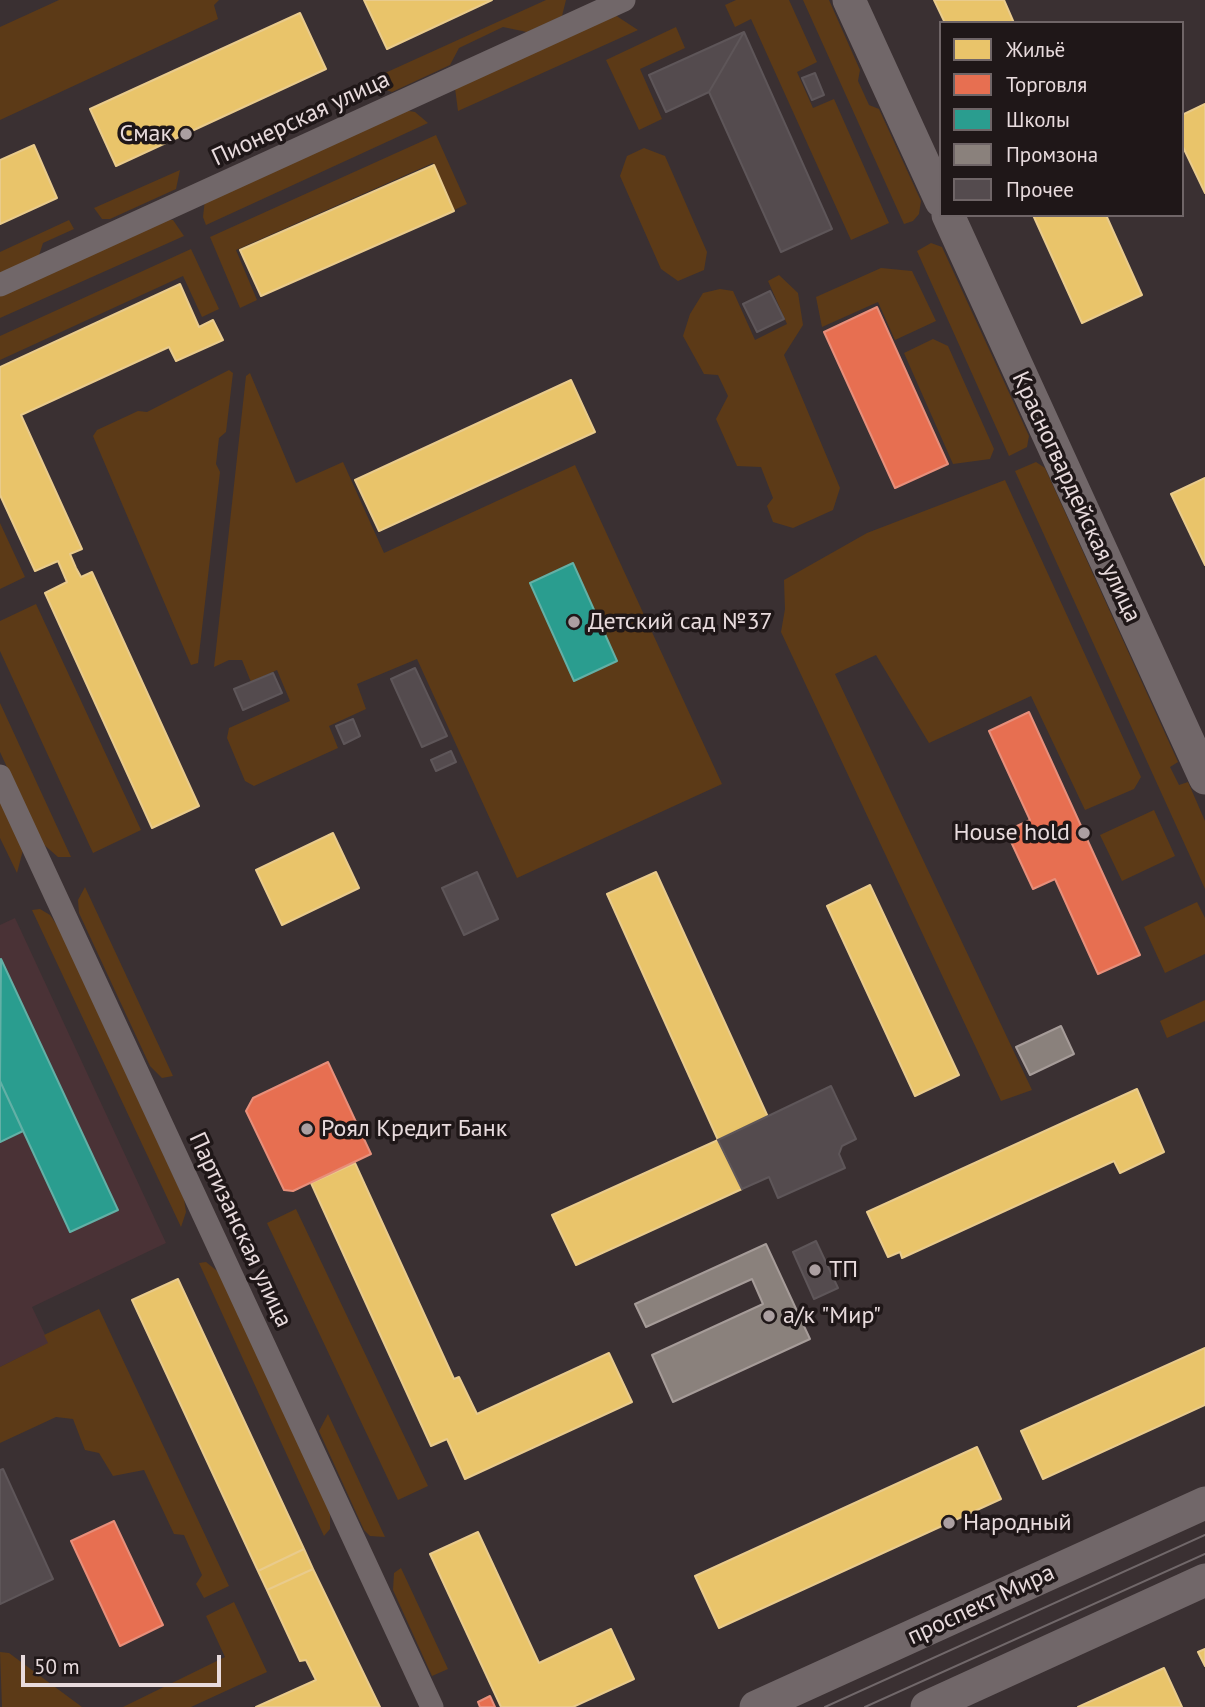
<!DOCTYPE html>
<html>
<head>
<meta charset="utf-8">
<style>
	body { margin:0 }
	#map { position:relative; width:1205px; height:1707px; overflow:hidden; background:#3a3032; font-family:"PT Sans",sans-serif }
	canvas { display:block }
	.legend { position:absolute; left:939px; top:21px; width:245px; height:196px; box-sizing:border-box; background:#1f1718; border:2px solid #6f6567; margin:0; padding:9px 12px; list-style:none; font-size:21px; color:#e8dbdd }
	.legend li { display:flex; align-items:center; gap:14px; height:35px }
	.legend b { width:35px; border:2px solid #6f6567 }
	.scale { position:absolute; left:21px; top:1655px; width:200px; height:32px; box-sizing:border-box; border:4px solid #e8dbdd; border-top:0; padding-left:9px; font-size:21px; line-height:24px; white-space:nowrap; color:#e8dbdd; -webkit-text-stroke:5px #1f1718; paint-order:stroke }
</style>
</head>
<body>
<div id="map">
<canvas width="1205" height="1707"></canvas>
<ul class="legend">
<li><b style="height:19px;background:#e9c46a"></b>Жильё</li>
<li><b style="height:19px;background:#e76f51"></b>Торговля</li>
<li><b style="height:19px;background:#2a9d8f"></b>Школы</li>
<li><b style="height:19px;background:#8a817c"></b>Промзона</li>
<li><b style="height:19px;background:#544b4e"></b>Прочее</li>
</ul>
<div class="scale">50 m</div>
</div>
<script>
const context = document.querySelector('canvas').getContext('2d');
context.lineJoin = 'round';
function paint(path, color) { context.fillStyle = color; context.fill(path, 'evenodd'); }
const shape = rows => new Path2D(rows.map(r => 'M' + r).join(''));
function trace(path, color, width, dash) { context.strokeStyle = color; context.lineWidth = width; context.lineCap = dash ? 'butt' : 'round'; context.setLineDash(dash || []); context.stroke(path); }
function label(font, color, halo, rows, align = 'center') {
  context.font = font + ' "PT Sans",sans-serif'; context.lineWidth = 7; context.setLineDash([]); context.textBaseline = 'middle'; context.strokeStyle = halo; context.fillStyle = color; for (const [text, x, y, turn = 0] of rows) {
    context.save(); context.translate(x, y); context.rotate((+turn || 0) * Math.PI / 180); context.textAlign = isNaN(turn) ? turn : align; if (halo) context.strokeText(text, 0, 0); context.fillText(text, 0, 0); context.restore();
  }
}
const built = shape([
	[15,918,166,1243,32,1307,49,1343,0,1367,0,925]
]);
const green = shape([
	[59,0,219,0,214,5,218,19,0,120,0,27],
	[546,0,566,0,562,16,527,32,503,27,459,48,450,65,392,92,377,87,374,78],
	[736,0,789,0,817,62,797,72,813,108,834,99,889,223,851,240,751,19,735,27,725,5],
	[803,0,829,0,860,70,858,81,869,105,879,109,921,201,919,214,913,221,904,224],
	[615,15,638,30,458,111,455,88],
	[676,27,685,48,640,69,662,119,639,130,606,60],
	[403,110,415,112,428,123,206,225,203,217,205,199],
	[436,135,467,204,454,210,433,163,236,250,257,300,240,308,210,237],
	[644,148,665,156,707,252,704,270,678,281,661,269,620,176,627,156],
	[180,170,176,189,110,219,102,219,94,208],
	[69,220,74,229,43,243,38,258,0,275,0,252],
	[164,220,173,220,184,236,0,318,0,294],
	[931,243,942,247,1029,436,1027,447,1009,456,917,251],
	[191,249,219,309,202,317,183,276,0,360,0,336],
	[881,268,912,271,936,321,895,340,878,302,822,327,816,297],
	[779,275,798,293,803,325,784,355,840,488,833,510,793,528,773,522,767,506,773,498,761,467,737,466,716,419,728,396,718,375,704,374,683,336,690,314,703,293,720,289,733,291,755,340,787,324,768,281],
	[933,339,948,346,994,449,990,459,953,464,904,353],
	[229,370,233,373,226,432,219,438,216,464,220,472,198,663,191,665,93,436,97,430,138,411,147,412],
	[250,373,296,483,343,462,384,553,575,465,722,784,517,878,417,659,357,684,366,709,329,726,338,748,254,786,245,781,227,738,229,728,290,701,277,670,251,682,242,660,229,660,214,667,246,376],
	[1036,462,1045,468,1178,762,1170,767,1179,785,1188,782,1205,821,1205,889,1015,471],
	[1005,480,1141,777,1134,789,1085,810,1031,696,929,743,876,655,835,674,1032,1090,1001,1101,781,632,785,609,784,580,867,533],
	[0,523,25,577,0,589],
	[36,604,141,830,93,853,0,651,0,621],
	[0,703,71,857,58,857,42,843,0,752],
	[0,800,23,850,17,873,0,838],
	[1154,810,1175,856,1122,881,1100,835],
	[85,887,173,1076,162,1078,150,1066,79,913,78,900],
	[1197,902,1205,918,1205,954,1165,973,1144,927],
	[40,909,50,915,59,928,184,1199,186,1212,181,1227,32,910],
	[1205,1000,1205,1021,1167,1038,1160,1021],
	[296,1209,428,1486,398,1500,267,1223],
	[206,1262,221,1274,330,1509,330,1529,324,1536,199,1263],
	[99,1309,229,1586,204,1598,196,1584,202,1575,184,1535,174,1534,144,1470,113,1476,99,1453,85,1450,73,1419,56,1417,0,1443,0,1367,48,1343,44,1335],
	[328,1414,385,1537,370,1536,364,1530,319,1431],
	[401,1568,448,1669,432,1676,393,1590,394,1573],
	[234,1602,267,1672,191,1707,123,1707,225,1657,206,1616],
	[0,1652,9,1653,82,1707,2,1707]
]);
const homes = shape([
	[364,0,492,0,387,49,364,0],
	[934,0,1004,0,1014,23,945,23,934,0],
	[300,13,326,69,116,166,90,109,300,13],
	[1205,104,1205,193,1182,145,1182,115,1205,104],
	[34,145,57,198,0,224,0,160,34,145],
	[434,165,454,211,261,296,240,250,434,165],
	[1033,215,1106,215,1142,295,1082,323,1033,215],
	[180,284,199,327,213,320,223,340,176,361,169,347,21,415,82,549,70,554,76,568,81,577,92,572,199,806,152,828,45,593,67,582,58,561,35,571,0,495,0,367,180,284],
	[571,380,595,432,379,531,355,480,571,380],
	[1205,478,1205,565,1171,494,1205,478],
	[333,833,359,888,282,925,256,870,333,833],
	[656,872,768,1117,718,1140,607,894,656,872],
	[870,885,959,1075,915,1096,827,906,870,885],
	[1137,1089,1164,1152,1120,1173,1114,1161,902,1258,900,1252,888,1257,867,1212,1137,1089],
	[718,1140,742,1189,576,1265,552,1215,718,1140],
	[355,1163,454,1379,459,1377,477,1414,609,1353,632,1402,465,1479,447,1439,431,1446,311,1183,355,1163],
	[178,1279,304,1549,258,1571,132,1300,178,1279],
	[1205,1348,1205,1405,1043,1479,1021,1431,1205,1348],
	[977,1447,1001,1499,719,1628,695,1576,977,1447],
	[478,1532,539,1663,611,1629,634,1679,573,1707,501,1707,430,1554,478,1532],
	[304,1549,313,1569,267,1590,258,1571,304,1549],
	[313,1569,380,1707,256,1707,316,1680,306,1660,300,1661,267,1590,313,1569],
	[1205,1649,1205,1666,1198,1652,1205,1649],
	[1164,1668,1182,1707,1078,1707,1164,1668]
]);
const shops = shape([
	[877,307,948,464,895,488,824,332,877,307],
	[1029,712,1140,955,1098,974,1055,879,1033,889,1006,831,1030,820,989,731,1029,712],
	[328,1062,371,1154,293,1191,284,1190,246,1111,253,1098,328,1062],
	[114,1521,163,1625,120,1646,71,1541,114,1521],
	[490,1696,495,1707,480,1707,478,1702,490,1696]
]);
const schools = shape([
	[573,563,617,661,574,681,530,583,573,563],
	[1,959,118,1210,70,1232,0,1081,1,959],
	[0,1081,23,1131,0,1142,0,1081]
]);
const industry = shape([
	[1061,1026,1074,1054,1030,1075,1016,1047,1061,1026],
	[766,1244,810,1339,673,1402,652,1355,763,1304,752,1279,646,1327,635,1304,766,1244]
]);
const building = shape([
	[744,32,709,92,666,112,649,75,744,32],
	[744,32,832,229,781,252,709,92,744,32],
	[815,73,824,95,812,100,802,78,815,73],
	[770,291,784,319,757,332,743,304,770,291],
	[415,668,447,736,422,747,391,679,415,668],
	[273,673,282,693,243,710,234,689,273,673],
	[353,719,360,736,344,744,336,726,353,719],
	[451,751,456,762,436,771,431,760,451,751],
	[477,872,498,919,464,935,442,888,477,872],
	[831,1086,856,1139,842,1146,839,1154,845,1168,778,1198,769,1177,742,1189,718,1140,831,1086],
	[816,1241,838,1288,814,1299,793,1252,816,1241],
	[3,1469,53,1579,0,1604,0,1470,3,1469]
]);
const street = shape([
	[0,285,624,0],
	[0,776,432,1707]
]);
const secondary = shape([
	[849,0,941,201],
	[948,215,1205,778],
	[756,1707,1205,1503],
	[927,1707,1205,1580]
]);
const tram = shape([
	[825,1707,1205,1535],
	[865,1707,1205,1554]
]);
const markers = [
	[186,134,7,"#ab9fa1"],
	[574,622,7,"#ab9fa1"],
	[1084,833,7,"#ab9fa1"],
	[307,1129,7,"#ab9fa1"],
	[815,1270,7,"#ab9fa1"],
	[769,1316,7,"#ab9fa1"],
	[949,1523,7,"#ab9fa1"]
];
const streetNames = [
	["Пионерская улица",301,119,-25],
	["Красногвардейская улица",1076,497,65],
	["Партизанская улица",240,1230,65],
	["проспект Мира",981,1605,-25]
];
const poiNames = [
	["Смак",172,134,"right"],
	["Детский сад №37",588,622],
	["House hold",1070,833,"right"],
	["Роял Кредит Банк",321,1129],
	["ТП",829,1270],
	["а/к \"Мир\"",783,1316],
	["Народный",963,1523]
];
paint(built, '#4a3236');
paint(green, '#5c3a17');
paint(homes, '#e9c46a');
trace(homes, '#e9cb8c', 2);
paint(shops, '#e76f51');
trace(shops, '#e78f7b', 2);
paint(schools, '#2a9d8f');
trace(schools, '#63b0a6', 2);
paint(industry, '#8a817c');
trace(industry, '#a69c99', 2);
paint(building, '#544b4e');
trace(building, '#5e5659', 2);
trace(street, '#716769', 23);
trace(secondary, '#716769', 33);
trace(tram, '#71686a', 2);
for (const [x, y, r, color] of markers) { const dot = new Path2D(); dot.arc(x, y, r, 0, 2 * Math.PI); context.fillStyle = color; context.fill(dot); trace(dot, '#1f1718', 2.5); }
label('24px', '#e8dbdd', '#1f1718', streetNames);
label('24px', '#e8dbdd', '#1f1718', poiNames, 'left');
</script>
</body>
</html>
